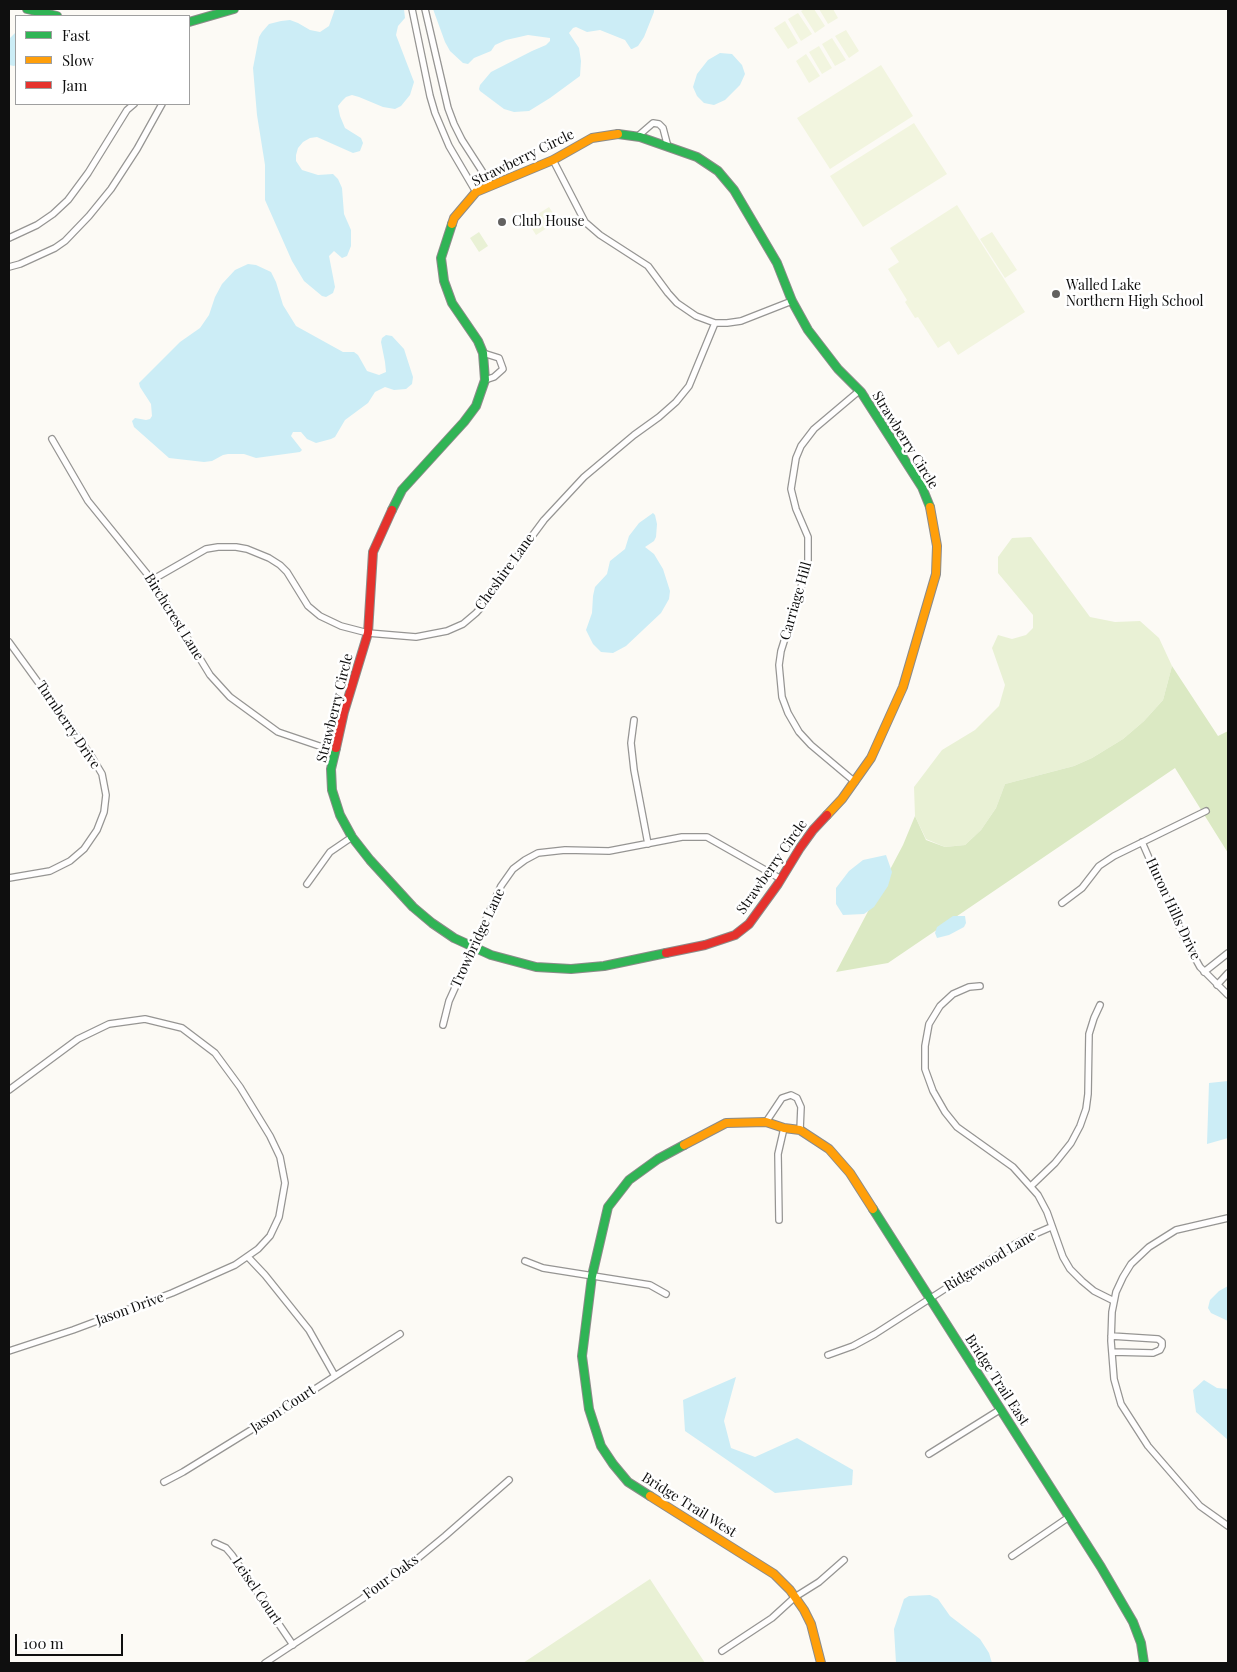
<!DOCTYPE html>
<html>
<head>
<meta charset="utf-8">
<style>
	body { margin:0 }
	#map { position:relative; width:1237px; height:1672px; overflow:hidden; background:#fcfaf5; font-family:"Playfair Display",serif }
	canvas { display:block }
	.frame { position:absolute; inset:0; border:10px solid #0f0f0f; pointer-events:none }
	.legend { position:absolute; left:15px; top:15px; width:175px; height:90px; box-sizing:border-box; background:#fff; border:1px solid #9f9f9f; margin:0; padding:6px 9px; list-style:none; font-size:15px; color:#0f0f0f }
	.legend li { display:flex; align-items:center; gap:10px; height:25px }
	.legend b { width:25px; border:1px solid #9f9f9f }
	.scale { position:absolute; left:15px; top:1634px; width:108px; height:22px; box-sizing:border-box; border:2px solid #0f0f0f; border-top:0; padding-left:6px; font-size:15px; line-height:18px; white-space:nowrap; color:#0f0f0f; -webkit-text-stroke:4px #fff; paint-order:stroke }
</style>
</head>
<body>
<div id="map">
<canvas width="1237" height="1672"></canvas>
<div class="frame"></div>
<ul class="legend">
<li><b style="height:6px;background:#30b455"></b>Fast</li>
<li><b style="height:6px;background:#ff9f0a"></b>Slow</li>
<li><b style="height:6px;background:#e5322d"></b>Jam</li>
</ul>
<div class="scale">100 m</div>
</div>
<script>
const context = document.querySelector('canvas').getContext('2d');
context.lineJoin = 'round';
function paint(path, color) { context.fillStyle = color; context.fill(path, 'evenodd'); }
const shape = rows => new Path2D(rows.map(r => 'M' + r).join(''));
function trace(path, color, width, dash) { context.strokeStyle = color; context.lineWidth = width; context.lineCap = dash ? 'butt' : 'round'; context.setLineDash(dash || []); context.stroke(path); }
function label(font, color, halo, rows, align = 'center') {
  context.font = font + ' "Playfair Display",serif'; context.lineWidth = 5; context.setLineDash([]); context.textBaseline = 'middle'; context.strokeStyle = halo; context.fillStyle = color; for (const [text, x, y, turn = 0] of rows) {
    context.save(); context.translate(x, y); context.rotate((+turn || 0) * Math.PI / 180); context.textAlign = isNaN(turn) ? turn : align; if (halo) context.strokeText(text, 0, 0); context.fillText(text, 0, 0); context.restore();
  }
}
const green = shape([
	[479,232,488,246,479,252,470,238],
	[1031,537,1090,617,1115,622,1140,621,1159,638,1172,666,1163,700,1144,721,1123,739,1092,758,1074,766,1005,784,996,808,981,830,965,845,945,847,926,839,915,816,914,787,942,750,975,730,999,706,1005,685,992,648,998,635,1012,639,1026,635,1033,628,1033,615,998,573,998,557,1012,538],
	[650,1579,705,1663,523,1663]
]);
const forest = shape([
	[1172,666,1218,736,1228,731,1228,853,1175,768,888,963,836,972,903,845,915,816,926,840,945,847,965,845,981,830,996,808,1005,784,1074,766,1092,758,1123,739,1144,721,1163,700]
]);
const pitch = shape([
	[805,9,814,9,825,26,815,33,801,11],
	[819,9,833,9,838,18,828,24],
	[798,13,812,34,801,41,788,19],
	[785,21,798,43,788,49,774,28],
	[846,30,859,51,849,58,835,36],
	[832,38,846,60,835,66,822,44],
	[819,46,832,68,822,74,809,52],
	[806,54,820,76,809,83,796,61],
	[881,65,913,116,830,169,797,118],
	[914,123,947,174,863,227,830,176],
	[957,205,1025,312,958,355,949,341,938,348,918,317,915,318,905,302,907,300,888,269,899,262,890,248],
	[549,207,558,221,536,235,527,221],
	[992,232,1017,270,1005,278,980,239]
]);
const water = shape([
	[335,9,404,9,405,18,398,26,396,35,414,82,410,95,401,106,395,109,383,107,359,97,352,95,346,97,342,101,338,106,340,116,345,128,361,138,363,143,360,151,353,153,317,137,310,138,303,142,298,148,296,155,296,161,302,170,318,175,333,174,338,179,342,188,344,214,351,230,351,246,347,256,342,258,334,251,329,256,335,287,333,293,326,297,322,296,304,281,292,261,265,200,265,165,257,115,253,68,259,37,262,32,269,24,281,21,290,20,298,23,310,30,320,32,329,26],
	[433,9,654,9,654,12,644,37,638,46,632,49,631,49,625,40,600,30,587,32,576,27,573,28,569,33,579,48,581,61,580,76,550,98,529,111,514,112,504,109,480,91,479,89,480,85,491,72,532,51,546,45,550,41,550,38,528,35,506,40,495,45,491,51,474,58,468,64,463,63,450,51,445,42],
	[16,32,16,65,14,66,9,65,9,39],
	[720,53,732,54,742,65,745,74,740,85,725,100,714,105,704,103,697,96,693,87,697,74,708,60],
	[248,264,256,265,271,272,276,282,283,305,296,326,343,352,354,352,358,355,367,371,379,375,386,372,385,362,381,342,382,338,386,335,392,336,404,349,413,377,412,384,406,389,394,390,385,387,375,392,368,403,345,420,335,437,331,439,316,443,307,439,301,432,293,432,291,436,302,450,300,452,256,458,244,454,228,454,223,455,212,461,204,462,169,458,134,427,132,421,135,418,146,420,150,419,152,416,151,404,140,387,139,383,180,342,200,328,209,315,215,297,222,284,235,270],
	[653,513,655,515,657,524,656,537,654,541,645,547,654,554,663,569,670,591,669,599,661,613,626,646,613,653,601,652,593,644,586,630,592,613,593,596,595,587,607,574,610,561,625,549,629,536,639,523],
	[886,855,892,872,888,886,874,907,864,914,843,915,836,904,836,888,849,871,863,860],
	[953,916,965,916,966,923,964,927,949,935,937,938,935,933,937,927],
	[1228,1081,1228,1138,1207,1144,1209,1083],
	[1228,1286,1228,1321,1211,1313,1208,1308,1210,1300,1219,1291],
	[736,1377,724,1421,731,1448,755,1457,797,1438,853,1470,852,1485,775,1493,685,1431,683,1400],
	[1204,1380,1217,1388,1228,1389,1228,1440,1196,1412,1193,1390],
	[930,1595,938,1599,950,1616,980,1639,989,1653,992,1663,896,1663,894,1629,904,1599,909,1596]
]);
const street = shape([
	[412,9,430,96,435,113,449,146,476,192],
	[425,9,448,108,454,124,462,140,491,185],
	[638,136,653,123,659,124,663,128,668,147],
	[553,160,585,222,600,235,648,266,668,293,677,303,696,316,715,323,727,323,741,321,792,301],
	[9,238,37,225,53,214,68,200,88,173,127,110,134,104],
	[9,267,20,264,55,248,65,241,89,216,111,189,137,149,162,104],
	[483,353,499,358,503,369,494,377,485,380],
	[52,439,88,501,152,580,210,675,230,697,278,732,334,751],
	[152,580,206,549,218,547,236,547,247,549,269,558,280,565,287,572,308,606,320,616,341,626,368,633,416,637,447,631,463,624,476,613,487,601,521,551,544,520,584,477,634,435,659,417,676,402,689,386,715,323],
	[9,642,90,754,102,774,106,795,104,812,97,830,84,849,70,861,50,871,9,878],
	[634,720,631,743,634,770,648,844],
	[855,782,811,745,799,732,788,713,782,697,779,665,781,651,808,565,808,537,796,509,791,489,796,458,801,446,814,429,859,391],
	[1142,842,1185,940,1200,967,1228,995],
	[307,884,330,852,352,837],
	[1062,903,1082,888,1099,866,1114,856,1206,811],
	[1204,972,1228,953],
	[1217,985,1228,973],
	[980,986,969,987,953,994,940,1006,929,1024,925,1046,925,1069,933,1091,945,1112,957,1127,1013,1167,1038,1195,1047,1212,1063,1257,1070,1269,1082,1281,1094,1291,1114,1301],
	[443,1025,449,1001,501,886,513,869,525,860,538,853,565,850,609,851,682,837,707,837,781,879],
	[9,1090,78,1039,109,1024,145,1019,182,1028,215,1053,240,1087,270,1136,280,1157,285,1183,279,1217,270,1236,258,1249,235,1265,172,1293,73,1330,9,1351],
	[766,1122,782,1098,791,1095,797,1098,801,1107,800,1130],
	[1031,1186,1055,1163,1071,1143,1080,1126,1086,1109,1088,1094,1089,1034,1094,1018,1100,1005],
	[1228,1218,1176,1230,1149,1247,1131,1264,1123,1277,1116,1292,1112,1312,1111,1341,1114,1379,1121,1404,1148,1446,1200,1506,1228,1526],
	[779,1220,778,1154,784,1128],
	[248,1257,265,1275,309,1330,335,1376],
	[525,1261,543,1268,650,1285,666,1294],
	[1111,1336,1158,1339,1162,1342,1162,1346,1160,1350,1153,1353,1112,1352],
	[828,1355,853,1346,875,1334,1010,1247,1028,1237,1051,1227],
	[929,1454,1001,1409],
	[164,1482,183,1472,264,1422,400,1334],
	[215,1543,226,1548,232,1555,293,1645],
	[1012,1556,1069,1517],
	[722,1651,772,1618,795,1597,819,1582,844,1560],
	[265,1663,362,1599,384,1582,411,1564,445,1536,509,1480]
]);
const fast = shape([
	[27,9,57,16],
	[189,22,234,9],
	[618,134,640,137,697,157,718,171,734,190,777,263,792,301,808,330,838,369,861,392,922,487,930,507],
	[392,510,402,490,464,422,476,406,485,380,483,353,478,341,452,303,444,281,441,258,452,224],
	[336,748,331,769,332,790,340,815,352,837,370,860,413,907,432,923,454,938,491,955,536,967,571,969,604,966,666,953],
	[873,1209,1101,1567,1133,1622,1141,1643,1144,1663],
	[650,1496,628,1482,613,1464,601,1446,589,1409,582,1356,592,1276,608,1207,629,1180,658,1159,684,1145]
]);
const slow = shape([
	[452,224,454,218,476,192,553,160,592,138,618,134],
	[827,815,842,799,871,758,903,687,936,574,937,546,930,507],
	[684,1145,726,1123,766,1122,784,1128,800,1130,829,1149,850,1173,873,1209],
	[650,1496,774,1574,790,1590,804,1610,811,1624,821,1663]
]);
const jam = shape([
	[336,748,344,712,368,633,373,552,392,510],
	[666,953,705,945,735,935,749,924,778,884,800,848,813,830,827,815]
]);
const markers = [
	[502,222,5,"#626160"],
	[1056,294,5,"#626160"]
];
const streetNames = [
	["Strawberry Circle",523,158,-26],
	["Strawberry Circle",905,440,58],
	["Cheshire Lane",505,572,-54],
	["Carriage Hill",796,601,-74],
	["Birchcrest Lane",174,617,58],
	["Strawberry Circle",335,708,-76],
	["Turnberry Drive",68,725,56],
	["Strawberry Circle",772,867,-55],
	["Huron Hills Drive",1173,909,65],
	["Trowbridge Lane",478,938,-65],
	["Ridgewood Lane",990,1261,-31],
	["Jason Drive",130,1309,-20],
	["Bridge Trail East",997,1380,57],
	["Jason Court",283,1409,-33],
	["Bridge Trail West",689,1505,32],
	["Four Oaks",391,1577,-36],
	["Leisel Court",257,1591,56]
];
const poiNames = [
	["Club House",512,222],
	["Walled Lake",1066,286],
	["Northern High School",1066,302]
];
paint(green, '#e9f1d5');
paint(forest, '#dbe9c3');
paint(pitch, '#f2f5df');
paint(water, '#ccedf6');
trace(street, '#969593', 8);
trace(fast, '#8c8b89', 10);
trace(slow, '#8c8b89', 10);
trace(jam, '#8c8b89', 10);
trace(street, '#fffefe', 5.5);
trace(fast, '#30b455', 8);
trace(slow, '#ff9f0a', 8);
trace(jam, '#e5322d', 8);
for (const [x, y, r, color] of markers) { const dot = new Path2D(); dot.arc(x, y, r, 0, 2 * Math.PI); context.fillStyle = color; context.fill(dot); trace(dot, '#fff', 2); }
label('14px', '#0f0f0f', '#fff', streetNames);
label('14px', '#0f0f0f', '#fff', poiNames, 'left');
</script>
</body>
</html>
